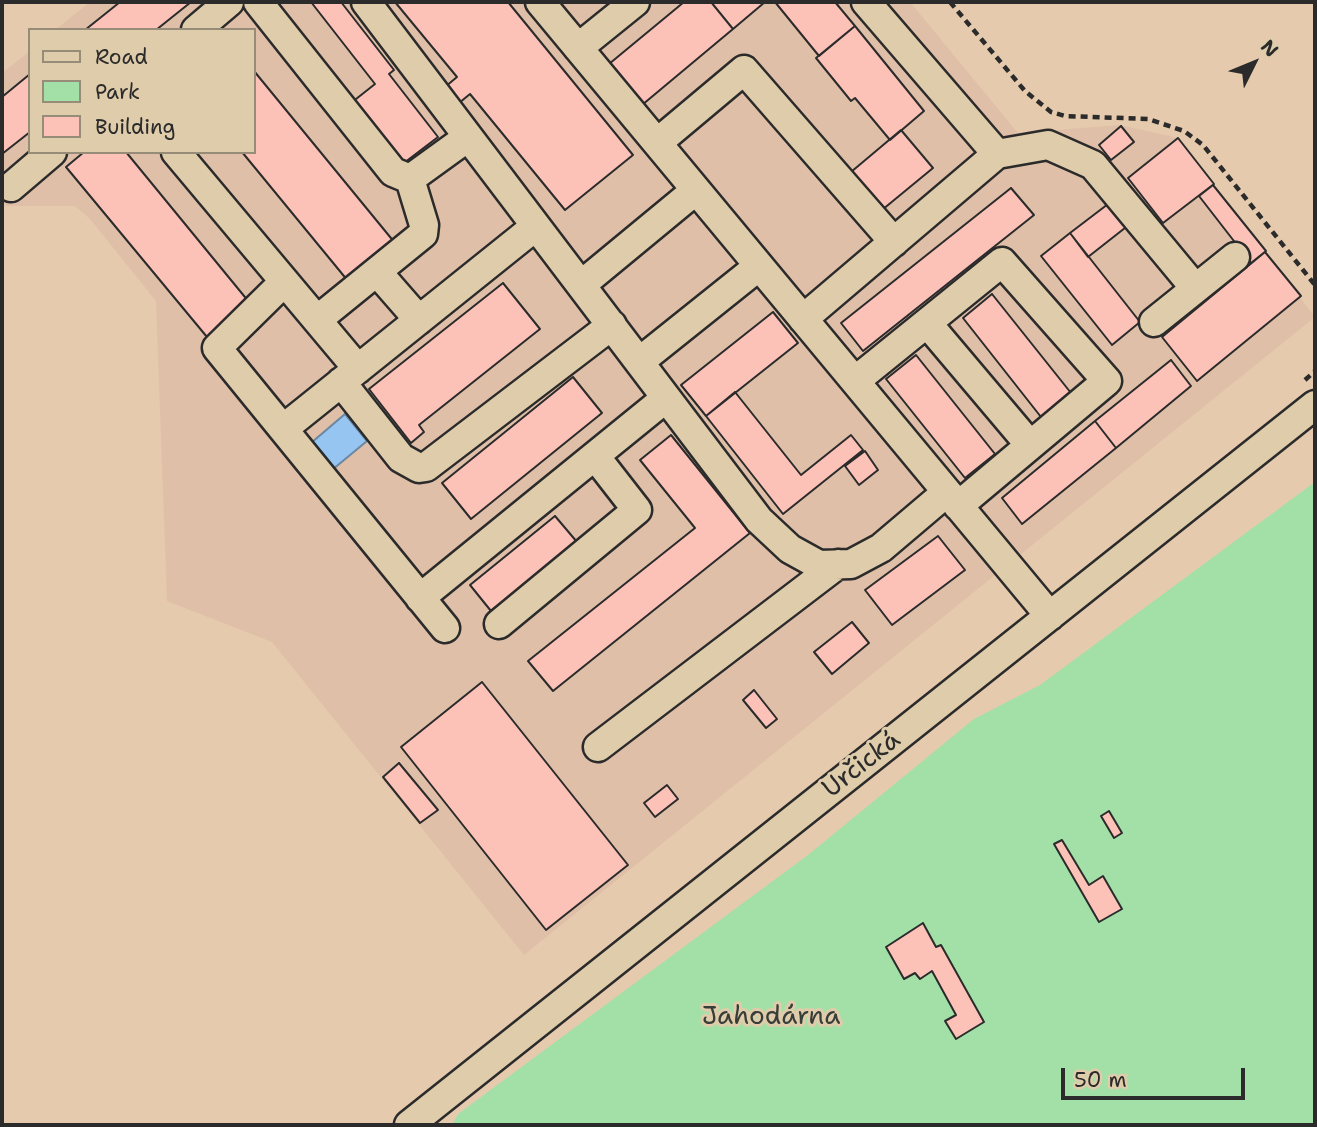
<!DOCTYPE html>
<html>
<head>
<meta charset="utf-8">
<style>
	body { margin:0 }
	#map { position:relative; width:1317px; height:1127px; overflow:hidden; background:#e5caad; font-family:"Shantell Sans",sans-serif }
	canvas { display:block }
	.frame { position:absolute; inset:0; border:4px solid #2b2b2b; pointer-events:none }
	.legend { position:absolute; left:28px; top:28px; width:228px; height:126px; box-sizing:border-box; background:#dfccaa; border:2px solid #978c77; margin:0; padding:9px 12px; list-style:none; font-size:21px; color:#2b2b2b }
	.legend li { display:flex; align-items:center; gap:14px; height:35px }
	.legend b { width:35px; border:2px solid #978c77 }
	.north { position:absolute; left:1219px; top:28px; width:70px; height:70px; -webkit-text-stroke:5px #dfccaa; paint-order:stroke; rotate:47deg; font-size:19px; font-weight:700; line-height:28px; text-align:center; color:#2b2b2b }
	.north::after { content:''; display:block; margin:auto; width:24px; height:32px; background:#2b2b2b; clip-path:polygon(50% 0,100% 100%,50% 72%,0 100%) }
	.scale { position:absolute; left:1061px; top:1068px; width:184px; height:32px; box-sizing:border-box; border:4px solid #2b2b2b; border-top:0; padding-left:9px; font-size:21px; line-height:24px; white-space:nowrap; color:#2b2b2b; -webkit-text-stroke:5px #dfccaa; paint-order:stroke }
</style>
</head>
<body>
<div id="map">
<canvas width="1317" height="1127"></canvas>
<div class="frame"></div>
<ul class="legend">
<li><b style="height:9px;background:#dfccaa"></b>Road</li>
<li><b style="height:19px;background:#a2e0a8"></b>Park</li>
<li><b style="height:19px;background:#fdc2b7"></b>Building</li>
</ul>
<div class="north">N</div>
<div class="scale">50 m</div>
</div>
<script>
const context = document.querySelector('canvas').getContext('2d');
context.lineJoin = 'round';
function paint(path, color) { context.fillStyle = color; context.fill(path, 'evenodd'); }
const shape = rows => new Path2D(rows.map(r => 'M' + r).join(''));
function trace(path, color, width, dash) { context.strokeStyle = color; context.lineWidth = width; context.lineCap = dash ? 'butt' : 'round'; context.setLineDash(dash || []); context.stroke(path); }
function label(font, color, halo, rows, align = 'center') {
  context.font = font + ' "Shantell Sans",sans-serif'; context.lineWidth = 6; context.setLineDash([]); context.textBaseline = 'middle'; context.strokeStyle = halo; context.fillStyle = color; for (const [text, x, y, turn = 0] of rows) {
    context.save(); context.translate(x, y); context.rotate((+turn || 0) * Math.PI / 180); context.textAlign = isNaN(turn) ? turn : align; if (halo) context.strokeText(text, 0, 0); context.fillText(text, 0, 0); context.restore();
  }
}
const built = shape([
	[90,2,910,2,1018,133,1120,125,1178,138,1315,317,524,955,272,642,167,601,156,301,90,219,75,206,6,206,2,201,2,73,30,51,30,152,254,152,254,30,55,30]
]);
const green = shape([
	[1315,482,1315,1125,452,1125,458,1114,808,855,974,719,1040,685]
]);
const water = shape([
	[345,414,367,441,332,470,311,443,345,414]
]);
const building = shape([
	[120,2,191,2,156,30,85,30,120,2],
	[311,2,341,2,394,70,389,74,438,137,400,166,351,103,375,84,311,2],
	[395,2,508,2,633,155,565,210,470,94,459,103,445,87,457,77,395,2],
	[684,2,711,2,733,29,642,105,609,64,684,2],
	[711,2,765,2,733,29,711,2],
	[775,2,835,2,855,26,819,56,775,2],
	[855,26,924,111,890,140,855,98,851,101,816,58,855,26],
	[254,71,395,243,348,281,242,152,254,152,254,71],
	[30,74,30,132,2,154,2,97,30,74],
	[1121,126,1134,142,1111,160,1099,145,1121,126],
	[901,130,933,168,882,210,851,172,901,130],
	[1178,138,1214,184,1163,223,1128,178,1178,138],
	[84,152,126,152,249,302,207,337,66,167,84,152],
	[1213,185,1266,251,1251,263,1199,196,1213,185],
	[1011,188,1034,215,863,351,841,323,1011,188],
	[1112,201,1130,224,1088,257,1070,233,1112,201],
	[1070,233,1140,322,1112,345,1041,256,1070,233],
	[1265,252,1301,296,1197,381,1162,337,1265,252],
	[503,283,540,329,419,425,424,432,411,443,369,389,503,283],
	[992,294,1071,393,1041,417,963,318,992,294],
	[773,312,798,343,706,416,681,385,773,312],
	[916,355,995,454,965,478,886,379,916,355],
	[1171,360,1191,386,1116,448,1095,421,1171,360],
	[573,377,602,413,471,519,442,483,573,377],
	[735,392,801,475,851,435,863,450,783,514,706,416,735,392],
	[1095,421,1116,448,1022,524,1002,498,1095,421],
	[671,435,750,533,553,691,528,661,695,528,640,460,671,435],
	[865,451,878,470,859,485,845,466,865,451],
	[555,516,577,542,491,611,470,585,555,516],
	[938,536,965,570,892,625,865,590,938,536],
	[852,622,869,643,832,674,814,652,852,622],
	[482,682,628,865,546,930,401,747,482,682],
	[754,690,777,719,766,728,743,700,754,690],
	[399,763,438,810,420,823,383,777,399,763],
	[667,785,678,799,655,817,644,803,667,785],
	[1109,811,1122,833,1114,838,1101,816,1109,811],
	[1062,840,1089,885,1103,876,1122,909,1099,922,1054,844,1062,840],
	[923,923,936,947,941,945,984,1022,956,1039,945,1021,956,1015,932,971,920,979,915,973,904,979,886,947,923,923]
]);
const path = shape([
	[950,2,1025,91,1051,112,1065,116,1148,119,1184,131,1203,145,1315,285],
	[1305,380,1315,371]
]);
const minor = shape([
	[258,2,393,172,410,179,468,137],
	[366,2,759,520,790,549,819,565,851,564,881,548,947,492],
	[540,2,1050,616],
	[866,2,997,154],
	[196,30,229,2],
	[578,48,635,2],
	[657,143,744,70,894,242],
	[176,152,358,369],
	[11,187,52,152],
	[378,273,419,320],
	[284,282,217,348,445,628],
	[581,285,696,190],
	[803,319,997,154,1048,145,1093,165,1195,288],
	[317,320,423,234,424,225,410,179],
	[1154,322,1235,257],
	[927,323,1030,445],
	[639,362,759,266],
	[855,381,1002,262,1107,381,958,506],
	[341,382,401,458,419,468,426,467,612,325],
	[283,429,536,226],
	[420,598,666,398],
	[499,624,637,510,595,456],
	[598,747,838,564],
	[409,1125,1315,405]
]);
const streetNames = [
	["Určická",862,765,-38]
];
const parkNames = [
	["Jahodárna",771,1017]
];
paint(built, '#e0bfa8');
paint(green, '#a2e0a8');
paint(water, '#96c5f1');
trace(water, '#6b87a2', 2);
paint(building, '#fdc2b7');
trace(building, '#2b2b2b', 2);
trace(minor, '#2b2b2b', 33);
trace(path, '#2b2b2b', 4.5, [7, 5]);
trace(minor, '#dfccaa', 28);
label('26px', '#2b2b2b', '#dfccaa', streetNames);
label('26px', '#373d38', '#dfccaa', parkNames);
</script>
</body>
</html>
